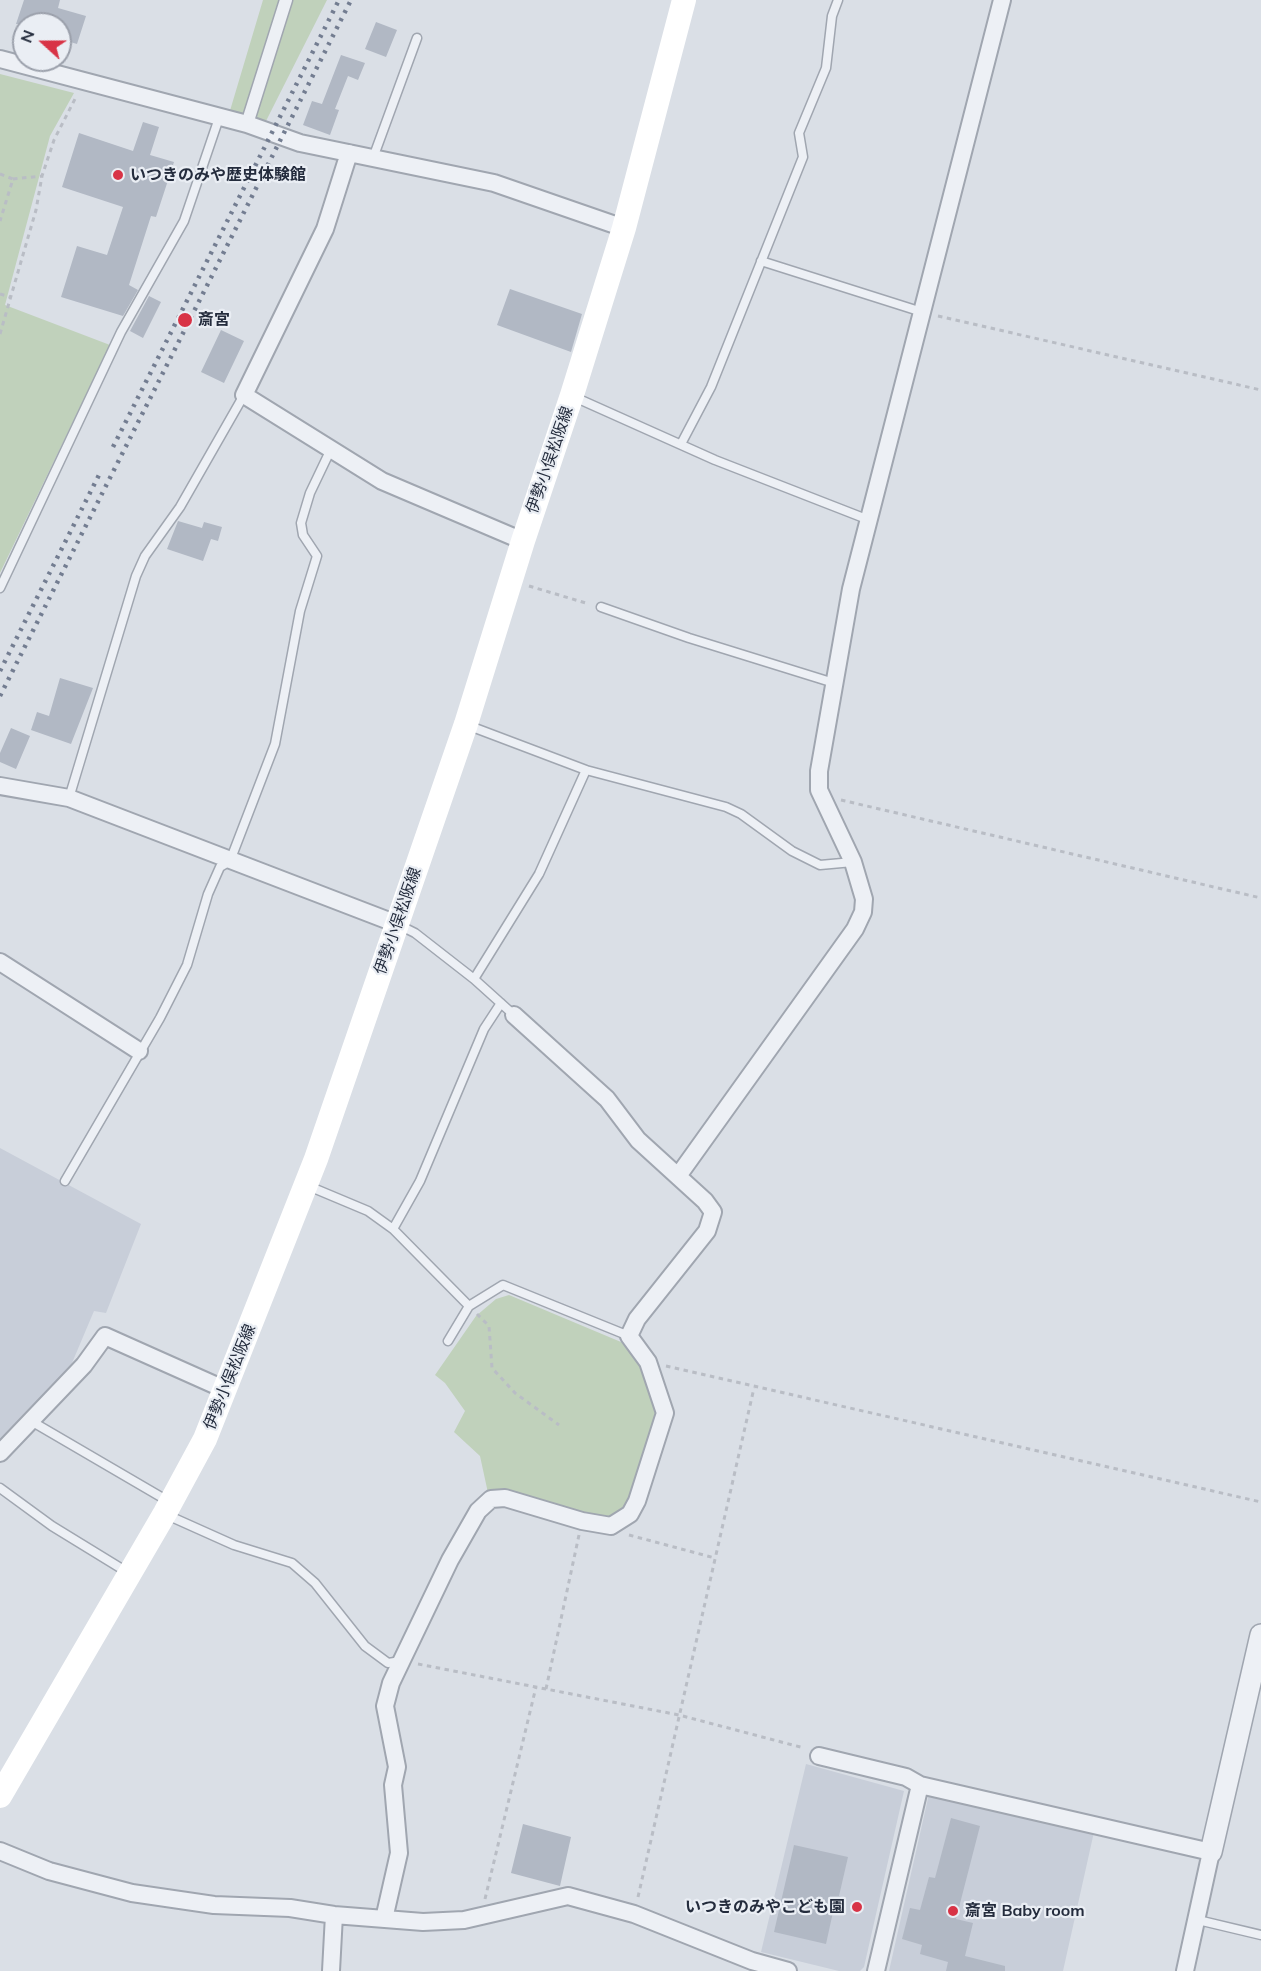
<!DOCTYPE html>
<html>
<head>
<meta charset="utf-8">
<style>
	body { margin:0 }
	#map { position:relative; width:1261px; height:1971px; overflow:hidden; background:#dadfe6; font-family:Mulish,sans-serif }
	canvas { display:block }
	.north { position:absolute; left:12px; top:12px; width:60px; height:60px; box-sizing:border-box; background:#eaeef4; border:2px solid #9ba0ab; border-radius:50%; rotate:291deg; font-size:16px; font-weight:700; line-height:24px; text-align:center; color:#242c3d }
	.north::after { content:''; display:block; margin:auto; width:21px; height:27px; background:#d83346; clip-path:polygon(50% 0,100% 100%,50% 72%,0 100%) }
</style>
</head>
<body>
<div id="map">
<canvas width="1261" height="1971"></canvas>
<div class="north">N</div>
</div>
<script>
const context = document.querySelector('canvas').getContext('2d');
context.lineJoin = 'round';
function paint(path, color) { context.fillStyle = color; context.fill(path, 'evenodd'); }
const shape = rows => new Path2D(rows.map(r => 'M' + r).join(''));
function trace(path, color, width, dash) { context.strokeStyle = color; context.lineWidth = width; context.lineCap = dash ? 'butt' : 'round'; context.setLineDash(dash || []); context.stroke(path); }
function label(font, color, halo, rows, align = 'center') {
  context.font = font + ' Mulish,"Noto Sans JP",sans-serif'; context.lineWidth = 4.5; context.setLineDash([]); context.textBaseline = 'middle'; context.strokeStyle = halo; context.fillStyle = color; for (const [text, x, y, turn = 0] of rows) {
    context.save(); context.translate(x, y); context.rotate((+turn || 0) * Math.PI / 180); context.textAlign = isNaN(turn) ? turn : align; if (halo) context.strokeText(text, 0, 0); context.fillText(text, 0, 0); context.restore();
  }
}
const built = shape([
	[0,1148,141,1224,106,1313,94,1311,69,1370,0,1441],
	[806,1764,904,1791,864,1967,860,1971,839,1971,761,1952],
	[929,1794,1094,1832,1063,1971,889,1971]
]);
const green = shape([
	[263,0,327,0,265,123,229,114],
	[0,74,74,93,50,136,5,305,110,345,0,573],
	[509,1295,621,1342,644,1367,660,1416,632,1501,614,1521,488,1493,480,1456,454,1432,465,1411,445,1383,435,1375,476,1316,496,1299]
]);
const building = shape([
	[24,0,60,0,58,8,86,16,77,44,60,39,60,24,16,24],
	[376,22,397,30,386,57,365,49],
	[341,55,365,63,358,80,348,76,335,109,339,110,330,135,303,125,312,101,322,104],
	[143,122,159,127,150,155,174,162,156,217,151,216,129,285,138,290,123,316,61,297,77,246,107,255,123,207,62,187,79,133,133,151],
	[510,289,582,314,571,352,497,325],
	[149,296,161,302,143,338,130,331],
	[221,330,244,341,224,383,201,372],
	[178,521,202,528,204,522,222,527,218,541,211,539,203,561,167,549],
	[60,678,93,688,71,744,31,730,37,712,49,716],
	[11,728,30,736,16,769,0,762,0,753],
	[951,1818,980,1826,956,1919,973,1923,965,1956,1005,1966,1005,1971,946,1971,948,1962,920,1954,922,1945,902,1939,910,1908,920,1910,929,1877,935,1878],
	[523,1824,571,1837,560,1886,511,1873],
	[794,1845,848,1857,839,1896,844,1898,841,1914,833,1912,826,1944,774,1932]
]);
const path = shape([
	[0,174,13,179,0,221],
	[13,179,42,176],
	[0,294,10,297],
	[938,316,1261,390],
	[0,334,36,210,42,176,54,140,76,97],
	[529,586,589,604],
	[841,800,1261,898],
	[477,1314,489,1326,492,1368,515,1393,559,1425],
	[666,1366,1261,1502],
	[629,1535,715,1558],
	[418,1664,679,1715,804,1748],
	[546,1689,579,1535],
	[638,1897,754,1388],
	[485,1899,536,1687]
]);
const service = shape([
	[373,158,417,38],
	[761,261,922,312],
	[572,396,715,460,869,520],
	[681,444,711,387,803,157,799,133,826,68,832,16,838,0],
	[0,588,121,332,184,221,219,118],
	[601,607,689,638,834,683],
	[467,725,586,770,726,807,741,814,792,851,820,865,853,862],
	[69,798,136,576,145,556,180,507,244,395],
	[399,925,415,933,474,979,514,1015],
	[474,979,539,874,586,770],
	[65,1181,160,1018,187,965,208,894,220,867,230,861,275,744,300,611,317,556,303,535,301,523,310,493,331,449],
	[306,1185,368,1211,393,1229,469,1306],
	[393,1229,420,1181,484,1029,501,1003],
	[448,1341,469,1306,503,1285,629,1336],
	[31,1421,168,1501],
	[0,1488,52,1526,127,1572],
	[167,1515,234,1545,292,1563,315,1583,365,1646,388,1663,401,1661],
	[1198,1920,1261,1935]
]);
const pedestrian = shape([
	[247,124,286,0]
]);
const minor = shape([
	[0,59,247,124,300,143,494,183,624,228],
	[349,153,325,229,244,395,382,481,523,541],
	[0,786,69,798,397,924],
	[0,962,139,1051],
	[678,1176,855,929,863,912,864,899,853,862,819,790,819,771,851,589,1002,0],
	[0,1453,84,1365,105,1336,226,1390],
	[819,1756,906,1777,920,1785,1211,1852,1185,1971],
	[0,1851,49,1871,132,1893,214,1905,290,1908,334,1915,423,1922,464,1920,568,1896,634,1914,752,1961,788,1971],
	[384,1919,399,1853,393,1785,397,1767,385,1706,391,1683,402,1660,450,1560,478,1511,491,1499,505,1498,582,1521,611,1526,630,1514,637,1501,665,1413,648,1362,629,1336,637,1319,707,1231,713,1212,705,1201,638,1140,607,1099,514,1015],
	[331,1971,334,1915],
	[876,1971,920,1785]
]);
const tertiary = shape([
	[1211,1852,1261,1635]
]);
const secondary = shape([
	[0,1796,165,1513,205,1439,316,1159,466,724,523,541,572,395,624,228,684,0]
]);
const rail = shape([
	[113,447,339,0],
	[0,671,101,471],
	[0,696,351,0]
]);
const markers = [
	[118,175,6,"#d83346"],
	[185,320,8,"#d83346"],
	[857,1907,6,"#d83346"],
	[953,1911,6,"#d83346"]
];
const poiNames = [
	["いつきのみや歴史体験館",130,175],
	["斎宮",198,320],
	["いつきのみやこども園",845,1907,"right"],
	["斎宮 Baby room",965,1911]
];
const streetNames = [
	["伊勢小俣松阪線",550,460,-71],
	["伊勢小俣松阪線",398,921,-71],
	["伊勢小俣松阪線",230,1377,-68]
];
paint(built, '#c8ced9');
paint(green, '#c0d1bb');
paint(building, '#b1b8c4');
trace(service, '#a0a6b0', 11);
trace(pedestrian, '#a0a6b0', 15);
trace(minor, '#a0a6b0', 20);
trace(tertiary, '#a0a6b0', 24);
trace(path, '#b9bdc5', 3, [4.5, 4.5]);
trace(service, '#edf0f5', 8);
trace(pedestrian, '#edf0f5', 12);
trace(minor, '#edf0f5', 16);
trace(tertiary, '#edf0f5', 21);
trace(secondary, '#fff', 24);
trace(rail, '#737d91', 4.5, [3, 6]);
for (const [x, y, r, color] of markers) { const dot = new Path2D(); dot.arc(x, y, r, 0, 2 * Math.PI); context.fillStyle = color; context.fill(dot); trace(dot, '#eaeef4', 2); }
label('bold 16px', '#242c3d', '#eaeef4', poiNames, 'left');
label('16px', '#242c3d', '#eaeef4', streetNames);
</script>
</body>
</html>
